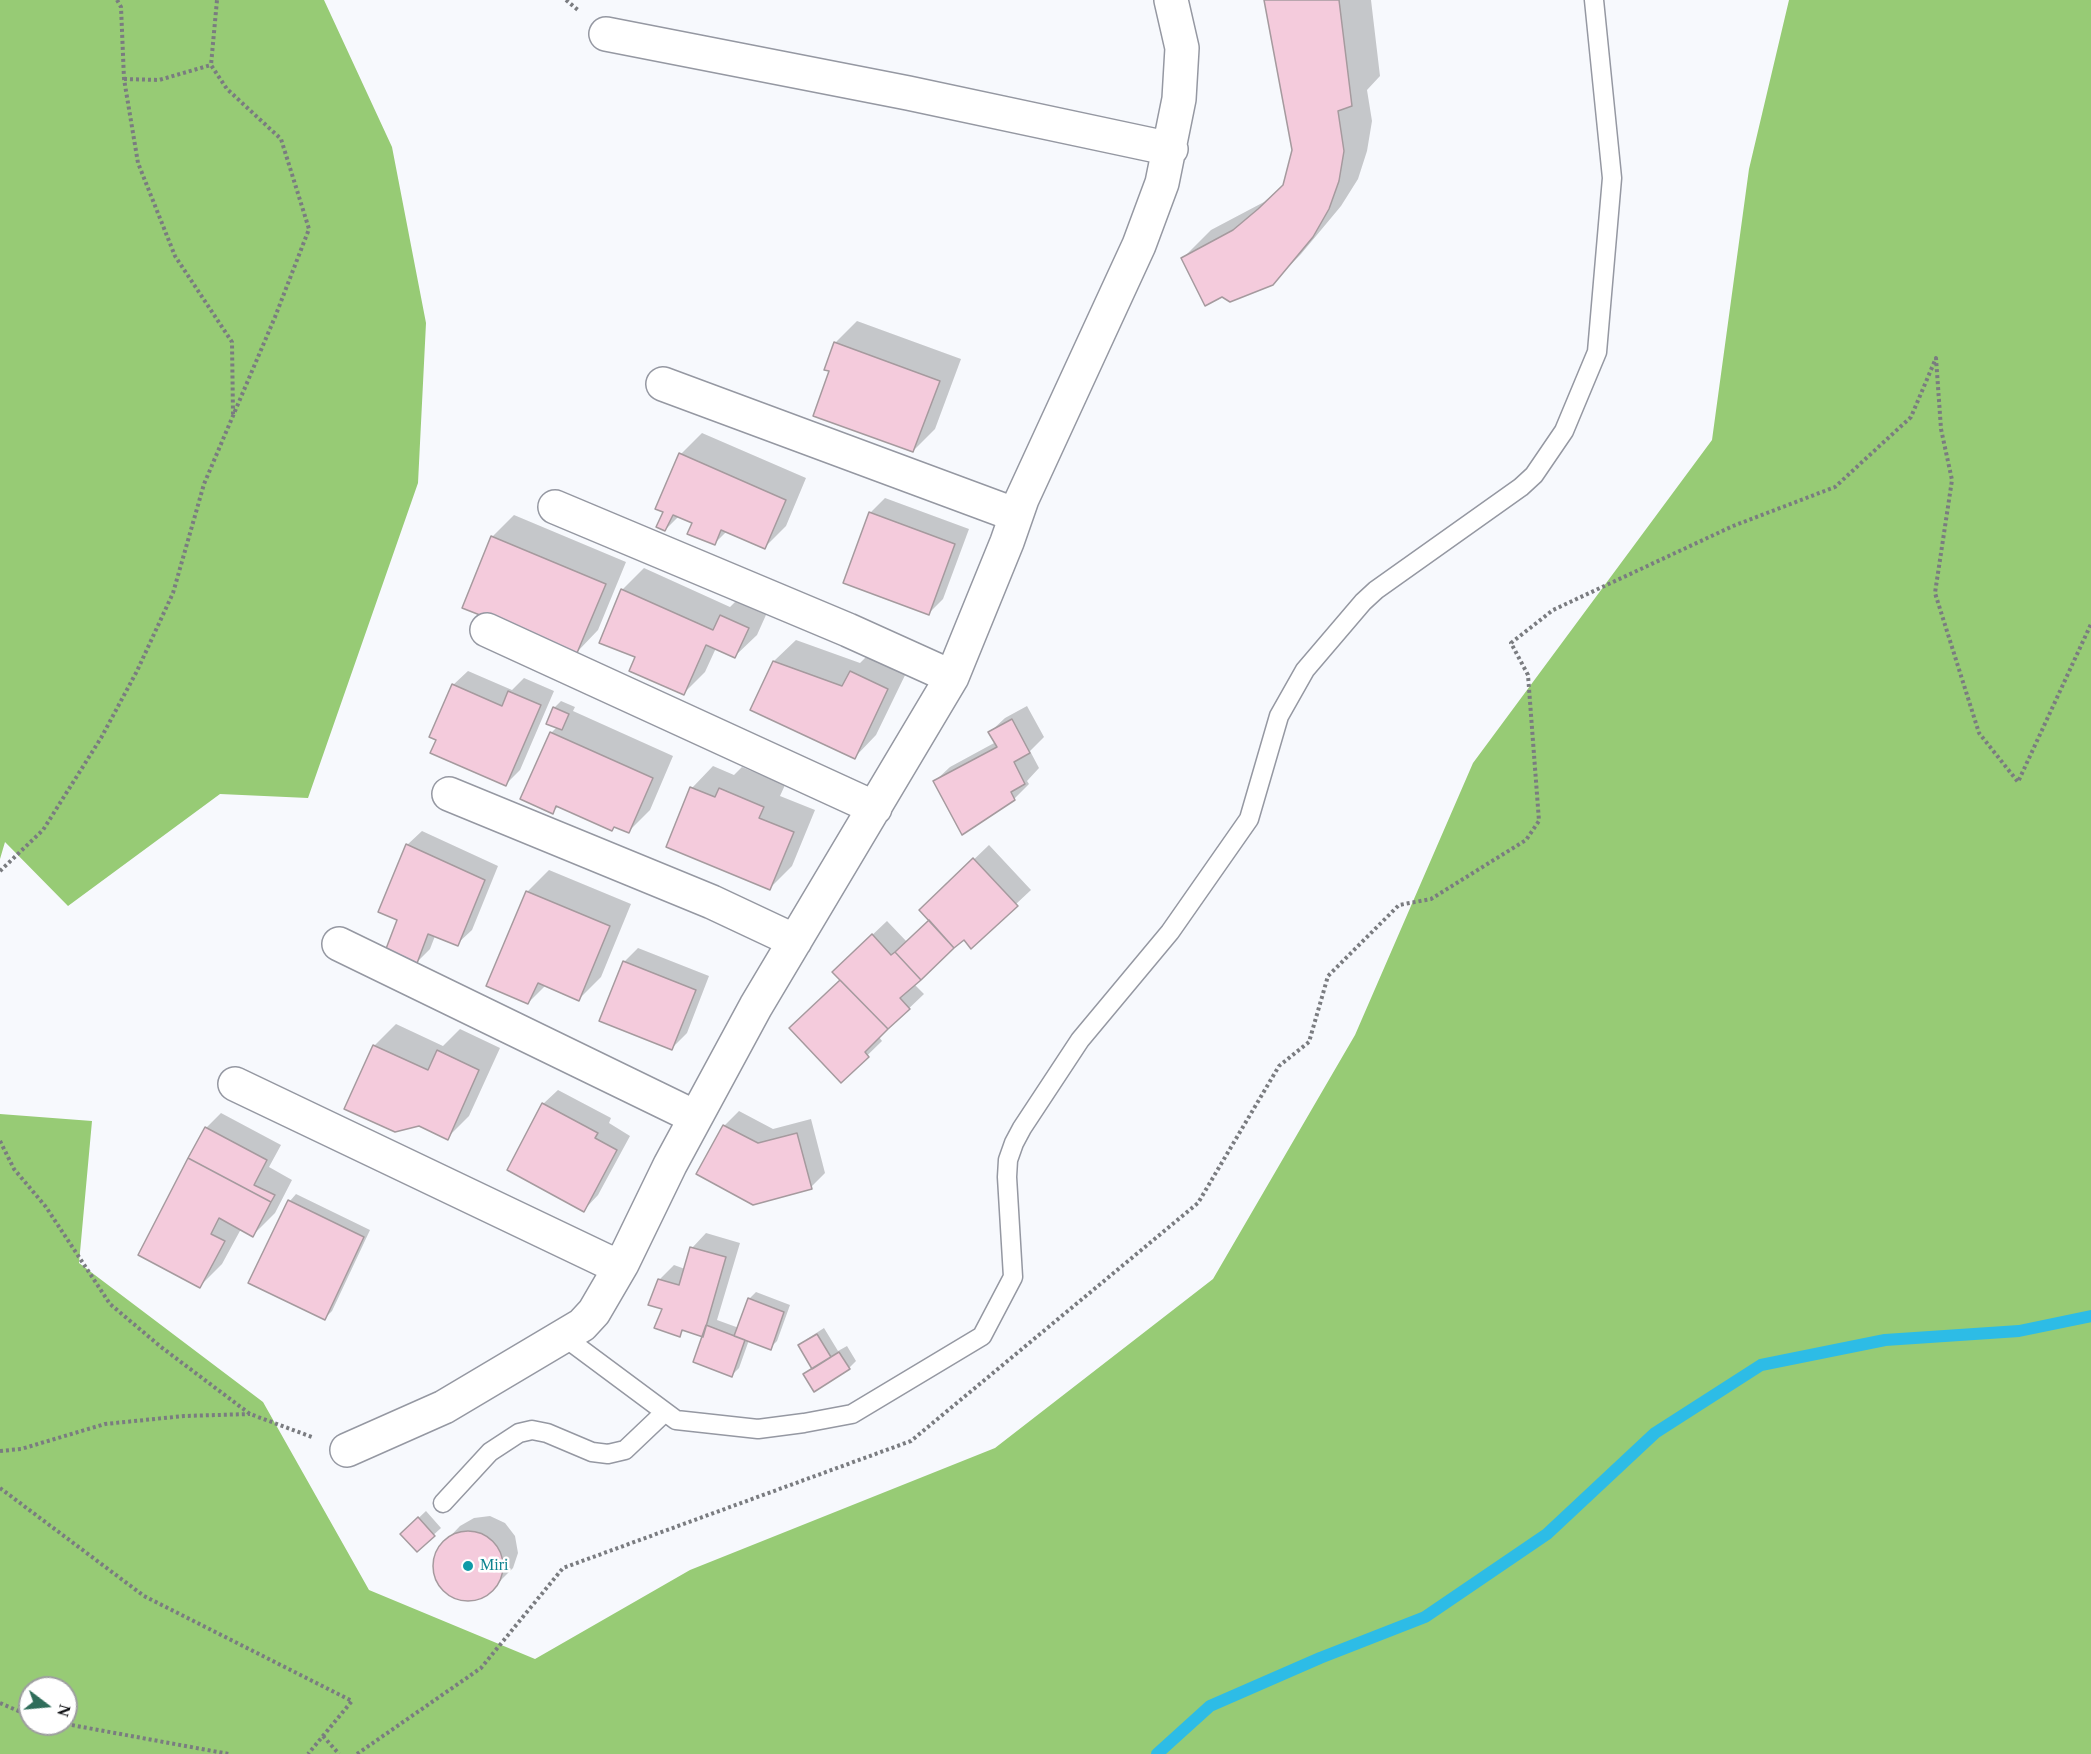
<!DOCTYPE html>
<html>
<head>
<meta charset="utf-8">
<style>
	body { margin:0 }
	#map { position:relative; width:2091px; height:1754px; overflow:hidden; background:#f7f9fd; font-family:"Times New Roman",serif }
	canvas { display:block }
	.north { position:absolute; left:18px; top:1676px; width:60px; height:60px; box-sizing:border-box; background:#fff; border:2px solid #9d9e9f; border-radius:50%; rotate:106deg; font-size:16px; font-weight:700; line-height:24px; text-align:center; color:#0b0d10 }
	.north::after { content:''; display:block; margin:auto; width:21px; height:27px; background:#2f6d5a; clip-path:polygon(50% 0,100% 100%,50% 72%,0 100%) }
</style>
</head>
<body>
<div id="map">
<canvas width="2091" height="1754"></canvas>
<div class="north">N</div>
</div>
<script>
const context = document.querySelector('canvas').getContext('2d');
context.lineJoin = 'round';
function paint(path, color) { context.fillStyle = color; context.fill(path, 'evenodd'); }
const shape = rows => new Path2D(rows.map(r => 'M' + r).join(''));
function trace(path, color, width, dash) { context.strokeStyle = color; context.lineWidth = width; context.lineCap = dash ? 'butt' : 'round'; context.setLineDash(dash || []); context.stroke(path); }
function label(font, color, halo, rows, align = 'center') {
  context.font = font + ' "Times New Roman",serif'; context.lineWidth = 5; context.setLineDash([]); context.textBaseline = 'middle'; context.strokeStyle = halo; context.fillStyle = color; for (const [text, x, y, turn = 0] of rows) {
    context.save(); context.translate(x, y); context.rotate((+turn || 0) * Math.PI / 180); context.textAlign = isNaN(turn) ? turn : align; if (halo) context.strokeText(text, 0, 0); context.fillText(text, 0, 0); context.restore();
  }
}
const forest = shape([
	[0,0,324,0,392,147,426,323,418,483,308,798,220,794,68,906,5,842,0,859],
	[1789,0,2091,0,2091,1754,0,1754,0,1114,92,1121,79,1263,263,1402,369,1590,535,1659,690,1570,995,1448,1213,1279,1355,1035,1473,763,1712,440,1749,169],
	[30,1688,66,1688,66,1724,30,1724]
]);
const shadow = shape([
	[1265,0,1371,0,1380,76,1367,90,1372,121,1367,151,1358,179,1341,206,1301,254,1272,284,1222,295,1183,258,1211,230,1264,202,1284,185,1293,150],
	[857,321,961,359,935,429,913,451,831,370,835,343],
	[702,433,806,478,786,526,764,548,727,531,714,544,693,522,679,516,665,530,681,454],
	[885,498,969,529,943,599,929,613,870,513],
	[514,515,626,562,598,630,577,652,492,537],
	[644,568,730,607,743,594,770,606,757,635,735,656,716,648,705,672,684,693,637,657,622,590],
	[796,640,860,663,873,650,909,667,876,735,855,757,752,709,774,661],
	[468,671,512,690,524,678,554,691,520,770,506,784,453,685],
	[561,701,575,707,573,711,673,756,650,810,628,832,559,806,552,812,551,733,557,727,554,708],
	[1027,706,1044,737,1030,751,1039,768,1027,781,1029,784,1014,799,935,781,950,767,996,742,990,732,1005,718],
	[713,766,734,775,742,767,785,785,780,796,815,810,792,866,770,888,692,788],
	[422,831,498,866,472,930,457,944,435,936,430,949,415,964,407,845],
	[989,845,1031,890,971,946,964,938,914,984,924,994,879,1037,882,1041,841,1081,842,979,849,957,887,921,907,942,931,920,921,910],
	[549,870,631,904,601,977,579,999,546,985,528,1003,527,892],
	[638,948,709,976,687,1033,672,1048,624,962],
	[396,1024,443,1046,460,1029,500,1048,469,1116,447,1138,374,1046],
	[558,1090,611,1118,609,1123,630,1136,598,1195,584,1210,543,1104],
	[739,1111,773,1129,811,1119,825,1173,811,1187,698,1173,725,1125],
	[221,1113,281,1145,269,1167,292,1180,275,1213,253,1235,241,1229,222,1264,200,1286,140,1255,206,1128],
	[296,1194,370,1230,332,1311,325,1318,290,1201],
	[706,1233,740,1243,717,1320,739,1328,749,1299,756,1292,790,1305,777,1341,770,1348,749,1340,739,1368,732,1375,704,1336,685,1329,679,1335,663,1308,659,1280,674,1265,685,1269,692,1248],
	[824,1328,838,1351,847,1346,856,1361,849,1368,805,1374,813,1367,800,1345,807,1339],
	[426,1511,441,1528,417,1550,409,1527],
	[490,1516,505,1523,515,1536,518,1553,513,1568,492,1589,478,1598,462,1599,447,1592,437,1579,435,1563,440,1547,460,1526,474,1518]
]);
const stream = shape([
	[1157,1754,1210,1706,1320,1658,1425,1617,1547,1534,1655,1433,1761,1365,1885,1340,2019,1331,2091,1316]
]);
const building = shape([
	[1264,0,1339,0,1352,106,1338,111,1344,151,1339,181,1329,209,1313,237,1273,285,1230,302,1222,297,1205,306,1181,258,1233,230,1258,209,1283,185,1292,150,1264,0],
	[834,342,940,381,913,452,813,416,829,371,824,370,834,342],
	[679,453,786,500,765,549,721,530,715,545,687,534,692,523,673,515,665,531,656,527,663,512,655,509,679,453],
	[869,512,955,544,929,615,843,583,869,512],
	[491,536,606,584,577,653,462,608,491,536],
	[621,589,713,630,720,615,749,628,735,658,706,645,684,695,629,671,635,657,599,643,621,589],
	[773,661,842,686,850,671,888,689,855,759,750,710,773,661],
	[452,684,502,706,508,691,541,705,506,786,430,753,436,740,429,737,452,684],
	[553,707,569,714,562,730,546,724,553,707],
	[1012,719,1030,753,1014,762,1025,784,1011,792,1015,800,962,835,933,781,997,747,988,732,1012,719],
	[550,732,653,778,629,833,614,827,612,831,556,806,553,814,520,799,550,732],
	[690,787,715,797,719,788,764,807,759,818,794,832,770,890,666,847,690,787],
	[406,844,485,880,458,946,428,934,416,966,384,954,397,920,378,912,406,844],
	[973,858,1018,906,971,949,964,940,954,948,919,910,973,858],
	[526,891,610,926,579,1001,538,983,528,1004,486,986,526,891],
	[929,920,954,948,921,980,895,952,929,920],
	[872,934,891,955,895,952,921,980,900,998,910,1009,888,1029,832,972,872,934],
	[623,961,696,990,672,1050,599,1021,623,961],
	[840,980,888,1029,865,1052,869,1057,841,1083,789,1028,840,980],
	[373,1045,428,1070,437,1050,479,1070,448,1140,419,1126,395,1132,344,1109,373,1045],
	[542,1103,598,1133,595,1138,617,1150,584,1212,507,1170,542,1103],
	[723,1125,758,1143,797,1133,812,1189,753,1205,696,1174,723,1125],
	[205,1127,267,1160,254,1185,275,1195,271,1202,188,1158,205,1127],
	[188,1158,271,1202,253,1237,219,1218,211,1234,225,1241,200,1288,138,1255,188,1158],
	[288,1200,364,1237,325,1320,248,1283,288,1200],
	[690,1247,726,1257,703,1337,682,1330,680,1337,654,1328,662,1309,648,1305,658,1279,679,1285,690,1247],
	[748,1298,784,1312,771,1350,734,1336,748,1298],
	[706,1325,745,1340,732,1377,693,1362,706,1325],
	[817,1334,831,1357,812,1369,798,1345,817,1334],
	[839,1352,850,1369,814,1392,803,1374,839,1352],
	[418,1517,435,1536,417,1552,400,1534,418,1517],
	'433 1566a35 35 0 1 1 70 0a35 35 0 1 1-70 0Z'
]);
const path = shape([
	[117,0,121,7,124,79,138,163,175,256,232,342,233,414],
	[566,0,578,10],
	[124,79,159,80,211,65],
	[0,871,43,830,101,738,137,671,173,593,204,484,275,317,309,229,281,139,227,89,211,65,217,0],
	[0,1141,14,1169,46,1207,110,1304,161,1347,250,1414,312,1437],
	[0,1451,21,1449,105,1424,184,1416,250,1414],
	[0,1488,144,1596,352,1701,308,1754],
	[0,1703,30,1716],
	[66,1724,229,1754],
	[323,1736,339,1754],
	[357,1754,481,1668,563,1568,911,1441,1198,1203,1279,1066,1309,1042,1328,976,1399,905,1431,899,1526,840,1539,821,1528,675,1511,643,1553,610,1733,526,1835,487,1911,417,1936,358,1941,429,1952,480,1935,593,1979,733,2018,782,2091,624]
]);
const service = shape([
	[563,1336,676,1420,758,1429,804,1423,852,1414,982,1336,1013,1277,1007,1177,1008,1160,1014,1143,1022,1128,1080,1040,1170,932,1249,819,1279,716,1305,670,1363,602,1376,590,1521,487,1534,475,1564,431,1597,352,1612,178,1594,0],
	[443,1503,490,1452,519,1433,532,1430,547,1433,592,1452,608,1454,625,1450,665,1412]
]);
const minor = shape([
	[606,34,908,93,1171,149],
	[663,384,1016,515],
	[555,507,848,630,952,677],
	[487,630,875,808],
	[449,794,712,902,795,941],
	[339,944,695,1117],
	[235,1084,606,1261,622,1264],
	[347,1450,444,1407,582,1325,594,1312,622,1264,670,1165,756,1006,952,677,1007,542,1022,499,1139,245,1162,183,1179,99,1182,48,1171,0]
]);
const markers = [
	[468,1566,6,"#0f9aa8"]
];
const cultureNames = [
	["Miri",480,1566]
];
paint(forest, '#97cb75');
paint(shadow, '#0003');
trace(stream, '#2dbce6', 12);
paint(building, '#f4cbdc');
trace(building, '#a59a9e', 1.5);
trace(service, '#9598a2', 21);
trace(minor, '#9598a2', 36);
trace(path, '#7a7c80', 4, [3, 3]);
trace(service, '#fff', 18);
trace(minor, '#fff', 33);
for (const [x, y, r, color] of markers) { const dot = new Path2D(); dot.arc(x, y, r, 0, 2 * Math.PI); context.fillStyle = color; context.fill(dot); trace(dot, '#fff', 2); }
label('16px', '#0d838f', '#fff', cultureNames, 'left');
</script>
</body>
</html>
